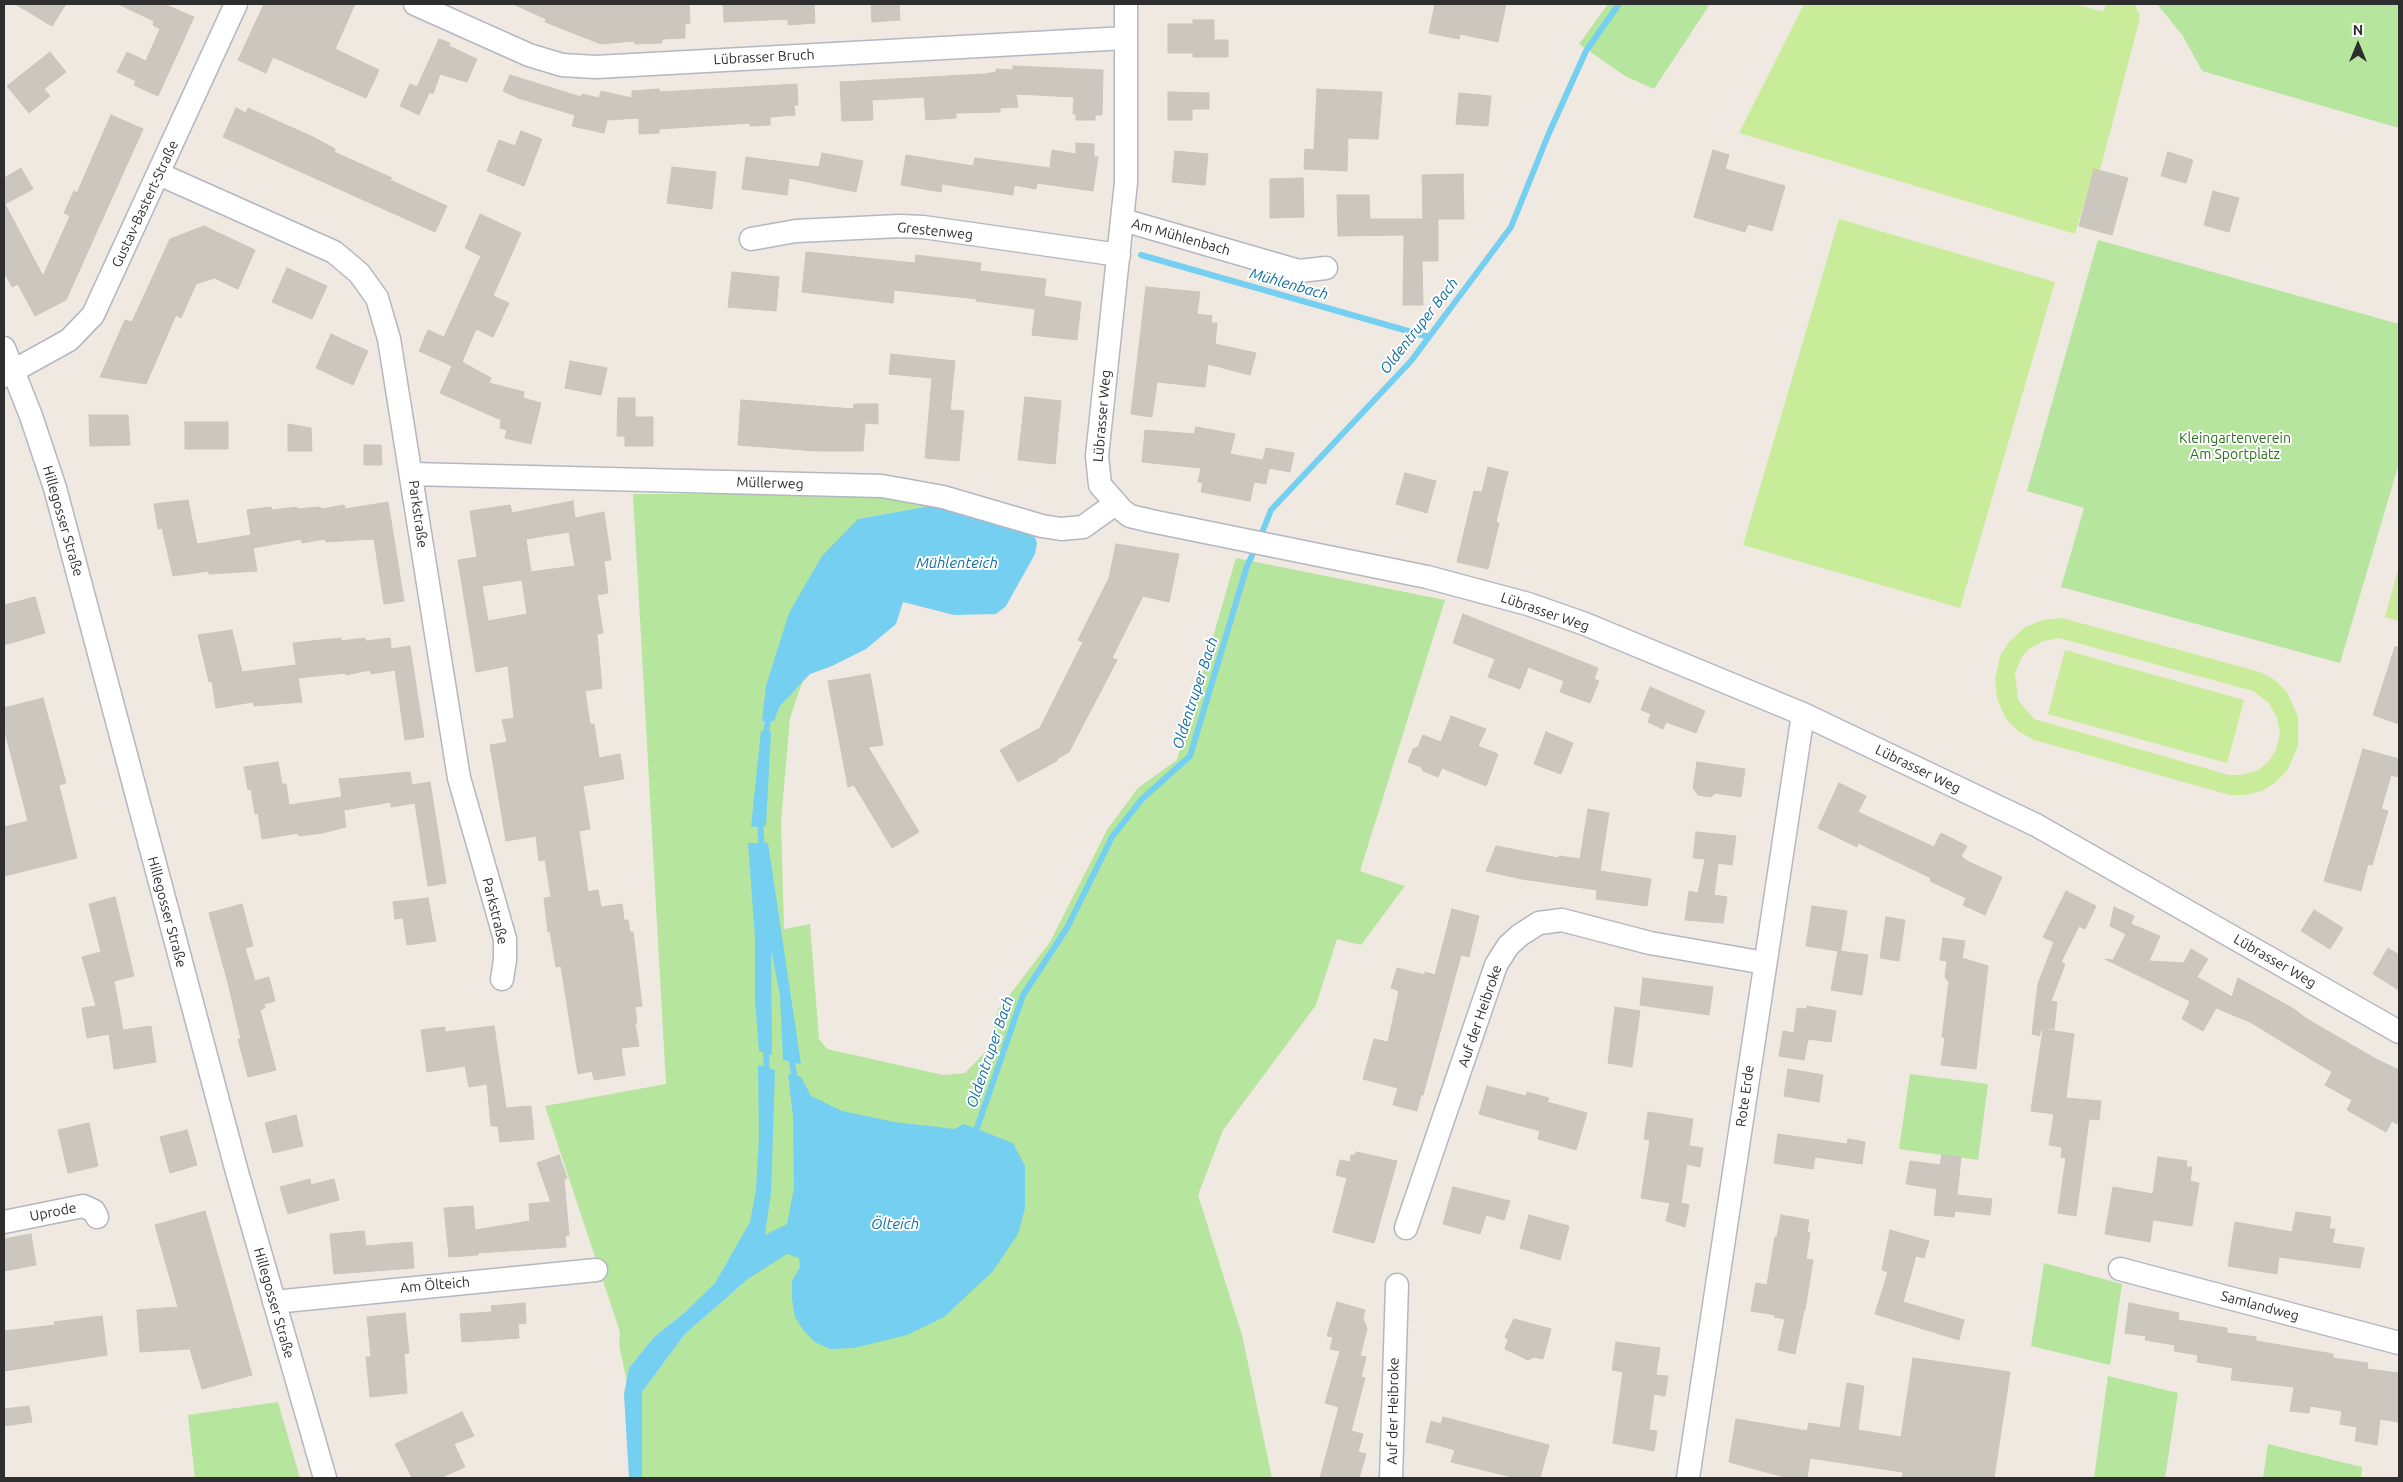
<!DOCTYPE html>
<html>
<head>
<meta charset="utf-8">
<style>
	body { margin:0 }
	#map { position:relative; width:2403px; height:1482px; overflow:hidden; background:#efe9e1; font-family:Ubuntu,sans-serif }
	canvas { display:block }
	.frame { position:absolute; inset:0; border:5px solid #2e2e2e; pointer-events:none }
	.north { position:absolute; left:2333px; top:20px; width:50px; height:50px; -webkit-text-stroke:4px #fff; paint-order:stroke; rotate:0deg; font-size:14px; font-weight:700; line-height:20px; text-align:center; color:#2e2e2e }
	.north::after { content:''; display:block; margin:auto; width:18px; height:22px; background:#2e2e2e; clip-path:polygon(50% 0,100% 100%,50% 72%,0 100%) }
</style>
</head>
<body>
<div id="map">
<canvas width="2403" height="1482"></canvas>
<div class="frame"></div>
<div class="north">N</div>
</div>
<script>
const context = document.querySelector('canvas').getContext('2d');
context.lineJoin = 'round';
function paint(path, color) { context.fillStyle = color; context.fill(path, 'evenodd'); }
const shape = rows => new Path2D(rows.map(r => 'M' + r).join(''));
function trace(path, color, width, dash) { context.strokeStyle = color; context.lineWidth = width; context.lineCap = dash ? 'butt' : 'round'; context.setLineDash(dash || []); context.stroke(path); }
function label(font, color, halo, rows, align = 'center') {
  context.font = font + ' Ubuntu,sans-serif'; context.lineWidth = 4; context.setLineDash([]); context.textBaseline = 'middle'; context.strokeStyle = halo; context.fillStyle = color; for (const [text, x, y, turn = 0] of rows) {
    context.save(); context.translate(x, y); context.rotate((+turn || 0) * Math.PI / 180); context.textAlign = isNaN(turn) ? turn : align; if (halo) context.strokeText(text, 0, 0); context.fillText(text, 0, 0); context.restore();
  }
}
const green = shape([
	[1608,4,1710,4,1654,89,1625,76,1579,44],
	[2157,4,2399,4,2399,128,2202,71,2183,36],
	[2098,240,2399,324,2399,463,2340,663,2061,587,2084,508,2027,491],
	[716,486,888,496,935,505,858,519,774,721,780,706,803,680,790,718,781,821,784,929,810,924,819,1039,827,1049,943,1075,965,1073,990,1047,998,1010,1050,942,1107,830,1138,788,1177,760,1236,558,1445,600,1360,871,1405,886,1361,945,1337,939,1316,1005,1223,1130,1198,1195,1242,1335,1272,1478,642,1478,642,1392,685,1334,748,1279,750,1223,715,1283,684,1313,654,1337,629,1368,627,1382,619,1345,620,1332,545,1106,666,1084,633,494,715,494],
	[1910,1074,1988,1084,1978,1160,1899,1149],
	[2044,1263,2122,1284,2110,1365,2031,1346],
	[2108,1376,2178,1393,2165,1478,2094,1478],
	[278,1402,300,1478,195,1478,188,1415],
	[2268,1444,2362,1467,2361,1478,2263,1478]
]);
const pitch = shape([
	[1804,4,2076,4,2103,12,2106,4,2134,4,2140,15,2139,22,2100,170,2094,169,2075,234,1739,133],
	[1839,219,2055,282,1960,608,1743,545],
	[2399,566,2399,621,2385,617],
	[2062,618,2260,672,2275,680,2287,692,2298,717,2298,746,2288,769,2276,782,2262,791,2245,795,2230,795,2034,740,2018,731,2006,719,1997,698,1995,680,2000,656,2009,642,2025,627,2043,620],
	[2059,638,2253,691,2268,702,2277,718,2280,734,2276,750,2268,762,2258,770,2242,775,2229,775,2034,719,2018,700,2015,673,2023,655,2029,649,2043,641],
	[2065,650,2244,700,2227,763,2048,714]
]);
const water = shape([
	[935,505,1033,532,1037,543,1035,554,1006,606,996,614,954,615,903,602,896,624,866,649,832,666,810,674,780,706,774,721,762,721,766,686,789,613,822,556,858,519],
	[761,731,771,732,766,826,751,827],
	[748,843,768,843,801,1064,783,1060,780,996,771,949,772,1055,759,1051,755,1001,755,938],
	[758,1065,775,1070,771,1193,765,1235,787,1224,794,1188,793,1116,788,1074,801,1077,811,1096,842,1111,894,1122,954,1129,964,1124,1013,1143,1025,1166,1025,1208,1018,1234,993,1271,944,1317,907,1335,854,1348,830,1349,815,1342,804,1331,795,1317,792,1299,792,1281,800,1267,799,1258,787,1254,748,1279,685,1334,642,1392,642,1478,629,1478,624,1394,629,1368,654,1337,684,1313,715,1283,750,1222,756,1190,759,1137]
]);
const stream = shape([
	[1141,255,1429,337],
	[1260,538,1271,510,1411,361,1511,227,1549,133,1586,51,1619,4],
	[765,738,768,721],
	[760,821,762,850],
	[766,1048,767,1075],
	[791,1056,794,1074],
	[972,1133,977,1128,1023,995,1067,928,1112,837,1142,799,1190,756,1247,566,1256,547]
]);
const building = shape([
	[15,4,66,4,52,26,15,4],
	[118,4,164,4,194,17,158,96,134,85,136,81,117,72,127,52,146,61,160,29,153,25,154,21,118,4],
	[264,4,355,4,335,49,379,70,366,98,273,57,266,73,238,60,264,4],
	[513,4,689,4,690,23,685,24,685,38,662,39,662,43,635,44,634,41,601,44,545,22,546,19,513,4],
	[723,4,814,4,815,23,788,25,788,19,724,22,723,4],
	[871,4,899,4,900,20,872,22,871,4],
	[1435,4,1506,4,1498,42,1460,34,1459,39,1429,33,1435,4],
	[1193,20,1214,20,1214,40,1228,40,1228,57,1193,57,1193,53,1168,53,1168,24,1193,24,1193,20],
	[439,39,450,43,449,46,477,59,467,82,440,74,433,94,424,90,429,93,419,115,400,106,410,84,417,87,439,39],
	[50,52,66,72,44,89,50,96,29,113,7,86,50,52],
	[1013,66,1103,70,1102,115,1095,115,1095,120,1076,120,1076,114,1073,114,1074,97,1016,94,1018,107,1000,108,1000,112,956,113,956,118,926,120,924,97,872,100,873,120,842,121,840,82,985,74,996,72,996,69,1013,70,1013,66],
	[510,75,581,97,582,94,599,98,601,91,632,98,632,91,659,89,660,92,797,84,798,105,794,105,795,115,770,117,770,125,750,126,750,123,659,129,659,133,639,134,639,118,607,120,604,133,572,126,575,115,518,98,503,91,510,75],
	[1317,89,1382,92,1378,139,1348,138,1347,171,1304,169,1305,149,1314,150,1317,89],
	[1168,92,1209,93,1209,109,1192,109,1192,120,1168,120,1168,92],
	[1459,93,1491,96,1488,126,1456,124,1459,93],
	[236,108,246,113,248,108,313,137,335,149,334,152,392,178,390,180,447,206,435,232,223,137,236,108],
	[111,115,143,129,66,300,35,316,18,284,12,287,4,272,4,178,21,168,33,189,5,204,43,276,70,216,64,213,74,191,77,193,111,115],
	[521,131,542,139,524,186,487,171,499,140,515,146,521,131],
	[1076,143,1094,144,1094,157,1098,157,1093,191,1037,183,1036,189,1014,185,1013,195,942,184,941,192,901,185,906,155,973,166,975,158,1050,168,1052,150,1076,154,1076,143],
	[1713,150,1729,155,1725,169,1785,186,1772,231,1748,224,1745,232,1694,217,1713,150],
	[1175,151,1208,154,1205,185,1172,182,1175,151],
	[2168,152,2193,160,2186,183,2161,176,2168,152],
	[822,153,863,161,856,192,789,178,787,195,742,189,746,157,819,167,822,153],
	[672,167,716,172,712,209,667,203,672,167],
	[2094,169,2128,178,2112,235,2079,226,2094,169],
	[1463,174,1464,219,1423,219,1422,175,1463,174],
	[1303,178,1304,217,1270,218,1270,179,1303,178],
	[2213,191,2239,198,2229,232,2204,225,2213,191],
	[1337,195,1369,195,1370,219,1438,219,1438,261,1422,261,1423,305,1403,305,1404,235,1338,236,1337,195],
	[480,214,521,233,493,296,509,303,493,337,476,329,462,362,491,378,489,383,524,392,523,398,541,403,531,444,505,438,507,430,500,428,501,420,440,393,452,366,419,351,428,330,444,337,481,256,465,248,480,214],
	[204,226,255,250,238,289,214,278,196,284,181,318,176,315,146,384,100,377,125,320,132,322,170,239,204,226],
	[806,252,915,263,916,255,981,263,980,271,1046,279,1044,296,1081,302,1077,340,1032,335,1035,309,976,301,977,299,894,290,893,303,802,292,806,252],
	[287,268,327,286,312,319,272,302,287,268],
	[732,272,779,277,776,311,728,307,732,272],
	[1146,287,1200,292,1197,314,1212,316,1211,323,1217,323,1215,344,1256,353,1250,375,1208,364,1205,387,1157,382,1152,417,1131,414,1146,287],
	[331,334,368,351,353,385,316,368,331,334],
	[891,354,955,361,950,410,964,411,959,461,925,458,932,378,889,374,891,354],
	[570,361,607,368,601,395,565,388,570,361],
	[1025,397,1061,401,1055,464,1018,460,1025,397],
	[618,398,635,398,635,417,653,417,653,446,625,446,625,436,617,436,618,398],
	[741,400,853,409,854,404,878,404,878,424,865,423,863,451,817,451,738,445,741,400],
	[89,415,128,415,130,445,90,446,89,415],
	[185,422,228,422,228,449,185,449,185,422],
	[288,424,311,428,312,451,288,451,288,424],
	[1196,427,1235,434,1230,454,1263,460,1266,448,1294,453,1290,472,1269,468,1266,484,1254,482,1250,501,1201,492,1203,483,1198,482,1201,468,1142,462,1145,430,1194,434,1196,427],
	[364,445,381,445,382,465,364,465,364,445],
	[1488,467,1508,472,1496,522,1499,523,1488,569,1457,562,1474,491,1482,492,1488,467],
	[1405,473,1436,481,1427,513,1396,504,1405,473],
	[188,500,197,544,251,535,247,510,271,507,272,510,297,507,297,509,320,507,321,509,344,505,345,509,388,502,404,601,384,604,374,539,326,542,325,539,302,543,301,539,253,548,257,571,209,574,209,571,173,576,162,528,158,529,154,504,188,500],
	[573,501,575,518,604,512,611,560,604,561,608,593,597,595,603,633,597,634,602,688,585,691,590,724,594,724,599,758,620,754,624,779,583,786,590,829,579,831,588,892,598,890,601,907,622,904,624,920,628,920,630,932,633,932,642,1006,635,1007,637,1023,635,1024,639,1046,621,1048,625,1075,594,1080,592,1071,578,1074,561,966,556,967,550,931,548,932,544,898,551,897,545,860,539,861,536,836,506,841,490,745,507,742,502,720,514,718,508,666,476,672,458,560,477,557,470,511,510,505,512,513,573,501],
	[569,532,575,566,531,572,526,539,569,532],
	[522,580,527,614,488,621,482,586,522,580],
	[1116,544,1179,554,1169,602,1143,596,1112,658,1117,660,1069,752,1057,759,1057,761,1018,782,1000,750,1040,728,1083,642,1078,640,1109,578,1116,544],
	[35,597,45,633,4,645,4,605,35,597],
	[1463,614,1598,668,1594,679,1599,681,1590,703,1560,692,1564,681,1528,667,1520,689,1488,677,1495,659,1453,643,1463,614],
	[232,630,242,672,296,665,302,702,254,706,253,702,216,708,212,681,209,682,198,635,232,630],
	[341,638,341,641,365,638,366,641,390,638,391,649,410,646,424,737,405,740,395,670,371,674,370,670,346,675,346,673,298,678,293,643,341,638],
	[2395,647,2399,647,2399,724,2373,715,2395,647],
	[870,674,883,745,868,747,919,832,892,848,854,785,848,787,828,681,870,674],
	[1650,687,1705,711,1696,733,1666,722,1663,729,1648,722,1651,714,1641,710,1650,687],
	[43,698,66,783,59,785,77,858,4,876,4,827,28,821,4,728,4,708,43,698],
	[1451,716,1486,729,1478,746,1498,754,1486,786,1442,768,1438,777,1423,771,1421,767,1408,762,1413,749,1418,747,1423,735,1441,742,1451,716],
	[1546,732,1573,743,1561,774,1534,764,1546,732],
	[2363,749,2399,759,2399,777,2391,775,2381,809,2388,811,2372,865,2368,864,2361,891,2324,881,2363,749],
	[278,762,282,784,286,784,289,805,342,797,346,827,322,833,299,836,298,833,262,839,258,813,255,814,251,789,248,790,244,767,278,762],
	[1697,762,1745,769,1741,797,1715,793,1711,797,1698,795,1693,788,1697,762],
	[410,772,412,785,430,782,446,883,428,886,415,803,391,807,391,802,344,810,339,779,410,772],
	[1839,783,1866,796,1858,812,1934,847,1941,833,1967,846,1961,856,1967,861,2002,877,1985,915,1963,905,1966,898,1930,881,1931,878,1858,843,1857,847,1818,828,1839,783],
	[1588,809,1609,813,1600,871,1651,879,1647,906,1596,899,1597,890,1522,879,1486,871,1496,846,1558,858,1559,856,1580,859,1588,809],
	[1696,832,1736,836,1732,865,1718,863,1714,895,1727,897,1723,923,1685,920,1689,891,1698,893,1705,859,1693,858,1696,832],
	[2066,891,2096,906,2085,929,2079,926,2061,962,2065,964,2051,1001,2057,1002,2054,1029,2042,1028,2039,1036,2032,1034,2038,984,2054,942,2043,937,2066,891],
	[115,897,134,976,114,981,123,1030,151,1026,156,1062,114,1069,109,1034,87,1038,82,1008,96,1006,82,957,101,952,89,904,115,897],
	[428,898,436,941,407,945,403,918,395,919,393,902,428,898],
	[242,904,253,946,245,948,255,981,269,977,275,1001,264,1004,265,1008,260,1010,276,1070,248,1077,238,1039,241,1039,228,983,209,913,242,904],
	[1812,906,1847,911,1841,951,1868,955,1862,995,1831,990,1838,951,1806,946,1812,906],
	[2114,907,2134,916,2131,924,2160,936,2149,961,2184,963,2191,949,2208,959,2197,977,2232,997,2238,978,2294,1009,2307,1019,2376,1059,2399,1070,2399,1125,2392,1121,2386,1132,2347,1110,2352,1100,2325,1085,2332,1072,2250,1022,2216,1008,2203,1031,2182,1019,2190,1001,2105,959,2113,960,2126,934,2110,926,2114,907],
	[1452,909,1479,916,1469,957,1461,955,1423,1095,1421,1095,1417,1111,1393,1105,1398,1088,1363,1079,1374,1039,1388,1042,1399,991,1391,988,1397,968,1425,975,1425,972,1435,975,1452,909],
	[2314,910,2343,928,2330,949,2301,931,2314,910],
	[1886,917,1905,920,1899,961,1880,958,1886,917],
	[1943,938,1965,941,1962,958,1988,966,1976,1069,1941,1065,1945,1038,1942,1037,1949,982,1945,977,1947,961,1940,960,1943,938],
	[2388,948,2399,955,2399,990,2373,974,2388,948],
	[1643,978,1713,987,1709,1015,1640,1005,1643,978],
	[1807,1006,1836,1011,1831,1042,1808,1039,1804,1060,1779,1056,1783,1031,1794,1033,1797,1008,1807,1009,1807,1006],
	[1615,1007,1640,1011,1632,1067,1608,1063,1615,1007],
	[494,1026,506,1108,531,1106,534,1139,500,1142,498,1126,491,1126,487,1084,469,1087,465,1066,427,1072,421,1030,445,1027,445,1032,494,1026],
	[2043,1029,2074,1034,2066,1098,2101,1101,2099,1120,2089,1119,2076,1216,2058,1213,2066,1158,2061,1157,2062,1147,2049,1145,2054,1114,2031,1111,2043,1029],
	[1788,1069,1823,1075,1819,1102,1784,1096,1788,1069],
	[1487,1086,1526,1096,1527,1092,1549,1098,1547,1102,1587,1113,1576,1150,1538,1139,1540,1131,1479,1114,1487,1086],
	[1648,1112,1693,1119,1689,1146,1703,1148,1700,1167,1687,1164,1681,1203,1689,1205,1685,1227,1666,1221,1670,1203,1641,1198,1650,1140,1644,1139,1648,1112],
	[296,1115,303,1146,273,1153,265,1123,296,1115],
	[89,1123,98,1166,68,1173,58,1130,89,1123],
	[187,1130,197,1165,170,1173,160,1137,187,1130],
	[1778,1134,1847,1144,1848,1139,1865,1142,1862,1164,1815,1157,1813,1169,1774,1163,1778,1134],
	[1356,1152,1397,1161,1374,1243,1333,1232,1347,1178,1336,1175,1340,1160,1350,1162,1351,1155,1355,1155,1356,1152],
	[559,1155,567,1178,564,1179,569,1235,565,1236,566,1247,478,1253,478,1255,449,1257,444,1208,473,1206,475,1230,530,1221,529,1204,551,1202,537,1163,559,1155],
	[1942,1155,1961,1157,1957,1195,1992,1199,1990,1215,1955,1211,1954,1217,1934,1215,1937,1189,1906,1184,1910,1161,1940,1165,1942,1155],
	[2158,1157,2187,1161,2186,1167,2192,1167,2190,1181,2199,1183,2192,1226,2153,1220,2150,1242,2105,1234,2113,1187,2153,1194,2158,1157],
	[310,1179,311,1185,334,1179,339,1200,288,1214,280,1187,310,1179],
	[1453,1187,1510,1201,1504,1220,1486,1215,1480,1234,1443,1224,1453,1187],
	[205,1211,252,1375,202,1389,190,1349,140,1352,137,1310,178,1307,155,1225,205,1211],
	[2296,1212,2331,1217,2329,1229,2335,1229,2332,1243,2364,1248,2360,1268,2279,1257,2277,1274,2228,1266,2235,1222,2292,1232,2296,1212],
	[1529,1215,1569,1226,1560,1260,1520,1248,1529,1215],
	[1781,1215,1809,1220,1807,1232,1810,1233,1806,1259,1813,1260,1805,1310,1804,1310,1795,1354,1778,1350,1785,1319,1774,1317,1775,1315,1751,1311,1756,1283,1767,1285,1775,1237,1777,1237,1781,1215],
	[1890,1230,1929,1241,1924,1258,1916,1256,1903,1302,1964,1320,1959,1340,1875,1314,1888,1272,1882,1270,1890,1230],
	[364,1231,366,1246,412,1242,414,1268,334,1274,330,1234,364,1231],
	[31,1234,36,1265,4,1271,4,1239,31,1234],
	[1337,1302,1365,1310,1363,1318,1367,1329,1360,1356,1366,1357,1361,1377,1365,1378,1351,1431,1363,1434,1358,1452,1366,1454,1359,1478,1320,1478,1339,1407,1325,1403,1340,1351,1330,1349,1333,1337,1327,1336,1337,1302],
	[525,1303,526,1323,518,1324,519,1338,462,1342,460,1314,492,1312,491,1306,525,1303],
	[2129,1303,2179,1313,2178,1320,2227,1328,2227,1333,2256,1337,2256,1341,2333,1354,2333,1358,2368,1363,2367,1369,2399,1373,2399,1422,2380,1419,2377,1445,2355,1441,2357,1427,2340,1424,2342,1411,2310,1406,2309,1413,2290,1411,2294,1387,2231,1380,2233,1368,2197,1362,2198,1355,2174,1351,2175,1345,2145,1340,2146,1336,2125,1333,2129,1303],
	[405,1313,409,1353,404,1354,407,1393,370,1397,366,1357,371,1357,367,1317,405,1313],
	[102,1316,107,1355,4,1371,4,1331,55,1325,54,1322,102,1316],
	[1514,1319,1551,1329,1543,1359,1534,1357,1528,1360,1505,1349,1508,1340,1505,1337,1514,1319],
	[1616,1342,1660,1348,1656,1375,1668,1376,1665,1396,1654,1394,1649,1430,1657,1431,1654,1451,1613,1443,1623,1372,1612,1370,1616,1342],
	[1913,1358,2010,1372,1994,1478,1902,1478,1903,1472,1810,1458,1807,1478,1788,1478,1729,1462,1736,1419,1807,1431,1809,1423,1840,1428,1847,1383,1864,1386,1858,1430,1901,1437,1913,1358],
	[29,1406,32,1422,4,1426,4,1409,29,1406],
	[462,1412,474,1436,454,1444,465,1467,440,1478,412,1478,395,1444,462,1412],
	[1443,1417,1549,1445,1540,1478,1516,1478,1451,1462,1455,1450,1426,1442,1431,1421,1441,1424,1443,1417]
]);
const street = shape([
	[415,4,529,55,562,65,596,67,1126,38],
	[1126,4,1126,182,1097,456,1100,485,1122,510,1130,516,1151,521,1427,577,1528,604,1585,624,1803,714,2036,825,2399,1032],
	[159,174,334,252,359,273,377,298,389,339,459,778,505,939,505,960,502,979],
	[1123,220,1299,271,1326,268],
	[751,239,796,231,899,226,923,227,1119,255],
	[4,348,31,416,55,488,237,1172,325,1478],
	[4,376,69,340,93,315,236,4],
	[412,474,882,486,943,497,1042,526,1061,529,1083,527,1115,504],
	[4,1222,83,1206,94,1211,97,1217],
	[1406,1228,1496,965,1508,946,1520,935,1539,923,1562,920,1650,943,1765,963],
	[2120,1269,2399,1343],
	[274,1302,596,1270],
	[1391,1478,1397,1285],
	[1688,1478,1803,714]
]);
const streetNames = [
	["Lübrasser Bruch",764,57,-3],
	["Gustav-Bastert-Straße",145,204,-65],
	["Grestenweg",935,231,6],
	["Am Mühlenbach",1181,237,16],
	["Lübrasser Weg",1102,416,-85],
	["Müllerweg",770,483,2],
	["Parkstraße",418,514,82],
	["Hillegosser Straße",63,521,74],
	["Lübrasser Weg",1545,612,19],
	["Lübrasser Weg",1918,769,26],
	["Parkstraße",495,911,76],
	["Hillegosser Straße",167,912,75],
	["Lübrasser Weg",2275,961,30],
	["Auf der Heibroke",1480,1016,-71],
	["Rote Erde",1745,1096,-82],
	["Uprode",53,1212,-11],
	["Am Ölteich",435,1285,-5],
	["Hillegosser Straße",274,1303,74],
	["Samlandweg",2260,1306,15],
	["Auf der Heibroke",1393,1411,-89]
];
const parkNames = [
	["Kleingartenverein",2235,438],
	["Am Sportplatz",2235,454]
];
const waterNames = [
	["Mühlenbach",1289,284,16],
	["Oldentruper Bach",1419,326,-52],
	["Mühlenteich",957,563],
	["Oldentruper Bach",1195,693,-72],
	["Oldentruper Bach",990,1052,-71],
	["Ölteich",895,1224]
];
paint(green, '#b6e59e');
paint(pitch, '#c9ec9a');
paint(water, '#75cff0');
trace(stream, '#75cff0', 6);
paint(building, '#cbc7bf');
trace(building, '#cbc5ba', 1);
trace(street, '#b4b7c1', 25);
trace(street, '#fff', 22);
label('14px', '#2e2e2e', '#fff', streetNames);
label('14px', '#2c6e1b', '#fff', parkNames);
label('italic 15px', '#0d6fa3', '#fff', waterNames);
</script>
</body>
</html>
